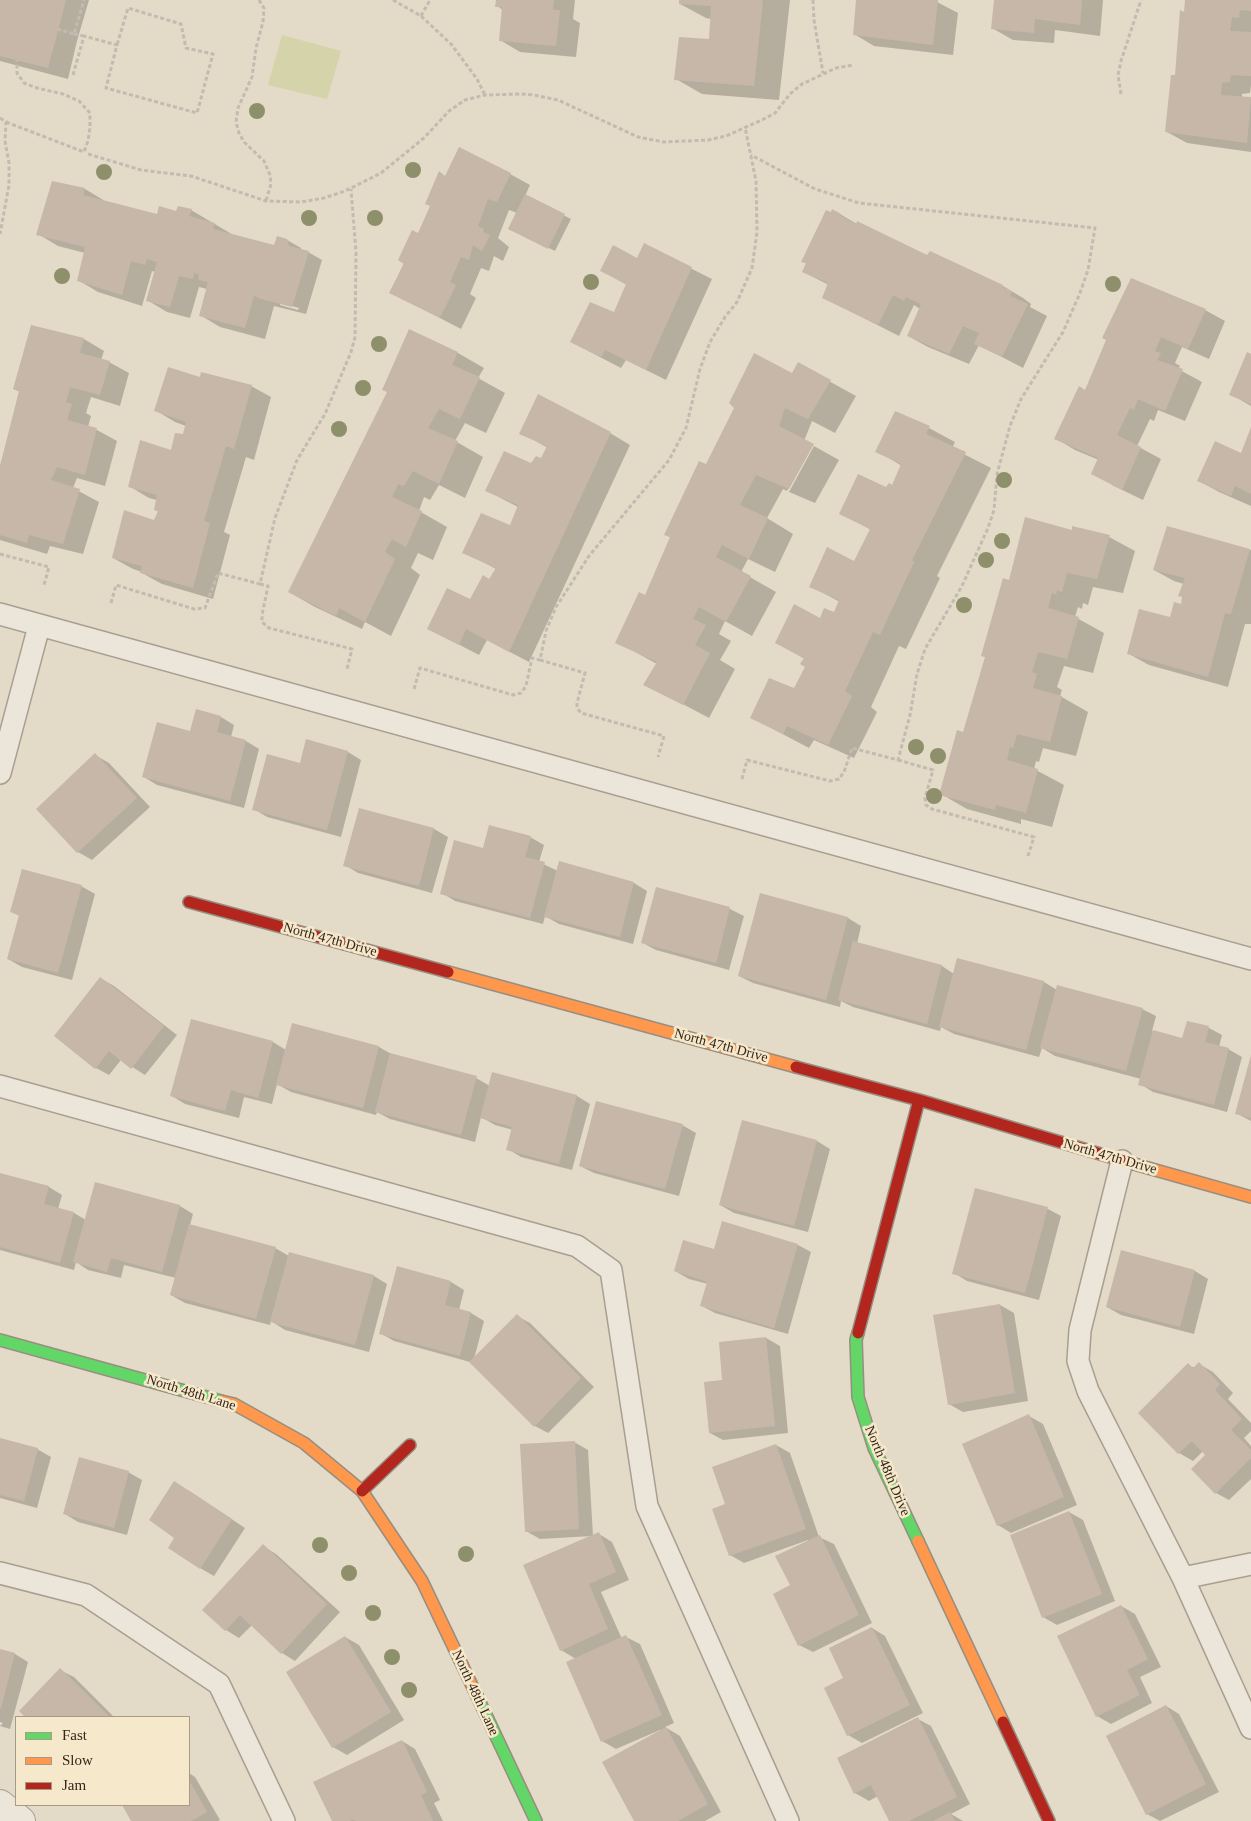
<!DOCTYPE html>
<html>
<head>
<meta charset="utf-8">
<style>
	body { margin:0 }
	#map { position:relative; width:1251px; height:1821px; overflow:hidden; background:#e3dac7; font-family:"Times New Roman",serif }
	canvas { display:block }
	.legend { position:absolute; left:15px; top:1716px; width:175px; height:90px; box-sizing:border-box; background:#f6e8cb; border:1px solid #a99a84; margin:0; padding:6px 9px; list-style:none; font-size:15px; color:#35261a }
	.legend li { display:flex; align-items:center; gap:10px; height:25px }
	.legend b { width:25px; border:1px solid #a99a84 }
</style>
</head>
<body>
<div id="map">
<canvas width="1251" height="1821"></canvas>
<ul class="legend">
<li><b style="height:6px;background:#63d668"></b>Fast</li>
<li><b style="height:6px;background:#ff974d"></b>Slow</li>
<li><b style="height:6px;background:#b3261e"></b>Jam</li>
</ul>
</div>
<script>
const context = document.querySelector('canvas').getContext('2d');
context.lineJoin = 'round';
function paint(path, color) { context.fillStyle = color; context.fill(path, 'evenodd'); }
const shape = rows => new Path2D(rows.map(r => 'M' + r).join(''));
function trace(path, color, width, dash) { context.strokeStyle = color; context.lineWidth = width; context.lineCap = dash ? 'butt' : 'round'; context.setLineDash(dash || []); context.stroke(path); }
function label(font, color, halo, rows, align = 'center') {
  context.font = font + ' "Times New Roman",serif'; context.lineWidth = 5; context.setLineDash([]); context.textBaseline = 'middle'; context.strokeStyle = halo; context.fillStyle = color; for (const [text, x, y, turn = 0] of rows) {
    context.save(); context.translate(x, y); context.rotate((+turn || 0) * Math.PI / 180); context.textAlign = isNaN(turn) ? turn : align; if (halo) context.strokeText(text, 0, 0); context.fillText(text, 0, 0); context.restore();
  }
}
const green = shape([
	[282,35,341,51,327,99,268,85]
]);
const shadow = shape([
	[0,0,89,0,77,41,68,79,0,61],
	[497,0,575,0,573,19,580,23,576,57,520,52,500,40,503,10,497,6],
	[680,0,790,0,779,100,702,94,676,79,710,40,711,19,706,18,680,4],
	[857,0,928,0,937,2,958,13,953,55,874,46,854,34],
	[995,0,1103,0,1100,36,1055,30,1054,43,1013,40,992,28],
	[1187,0,1251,0,1251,85,1250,93,1242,94,1242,98,1251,99,1251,152,1187,143,1167,132],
	[510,174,530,185,525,196,571,219,555,251,516,232,517,213,509,210,498,238,509,247,503,261,494,256,489,271,481,268,470,294,476,298,461,329,390,292,446,177],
	[53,182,85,189,105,201,158,215,191,210,235,236,274,246,287,240,301,248,301,251,308,252,322,260,306,314,274,306,265,339,220,327,200,315,207,289,199,287,190,318,167,312,147,300,155,272,152,271,142,306,98,292,78,280,85,253,58,246,38,234],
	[280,303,299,308,298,310,280,305],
	[833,210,857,224,928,257,930,252,1003,286,1023,298,1031,304,1030,307,1047,316,1023,368,979,345,969,364,928,347,908,336,920,309,914,305,899,336,824,298,829,285,803,272,807,264,802,261],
	[644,245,712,279,666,380,626,360,621,368,571,342,615,314,627,285,602,271,638,260],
	[1205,310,1225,321,1209,359,1182,347,1175,363,1180,366,1178,369,1202,382,1185,421,1158,410,1154,421,1150,419,1137,446,1161,459,1143,500,1112,485,1099,460,1075,450,1055,438,1086,392,1108,340],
	[410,331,458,353,484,368,478,378,505,393,486,433,465,423,455,441,483,457,465,498,439,485,430,500,424,497,419,511,447,527,433,560,418,553,411,568,420,575,391,636,365,622,362,629,315,607,289,592,388,392],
	[84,339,104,351,101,360,109,362,129,373,120,406,91,397,86,413,91,416,88,427,97,430,117,441,105,486,77,478,73,488,99,502,83,554,50,546,47,554,0,540,0,466,20,392,14,389],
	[1251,355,1251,406,1230,394],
	[798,364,856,396,835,433,812,421,804,441,812,445,787,491,783,489,767,518,793,534,775,572,748,559,741,572,776,592,752,636,725,621,719,634,731,641,720,660,735,669,709,718,645,684,657,664,617,642,645,596,671,538,666,535,707,465,793,374],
	[201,378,251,386,271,397,254,460,246,457,224,532,230,535,213,599,162,584,142,573,142,572,133,569,113,558,155,522,159,512,155,510,157,500,149,498,129,486,172,451,184,435,186,426,175,422,155,410],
	[896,412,929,428,955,442,952,448,991,468,937,576,940,578,906,649,899,646,871,707,877,712,854,758,814,740,809,748,752,718,794,690,806,666,805,659,776,643,834,614,840,602,810,586,855,562,871,530,841,513,892,487,902,466,877,451],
	[1251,430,1251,506,1219,492,1199,481,1241,454],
	[521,433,610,433,630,445,529,662,487,640,479,655,429,629,471,600,490,581,496,569,464,552,511,527,518,507,487,491,542,460,548,448],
	[814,446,839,460,815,503,789,492],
	[1073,531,1109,537,1135,551,1123,593,1093,587,1088,605,1083,603,1082,609,1078,607,1075,617,1104,633,1093,673,1064,666,1057,687,1062,690,1060,696,1088,712,1076,756,1043,748,1039,762,1036,761,1034,769,1064,785,1052,827,1021,819,1021,824,967,809,941,794,963,734,1009,582],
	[1250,550,1251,550,1251,624,1245,624,1228,687,1149,665,1129,654,1171,618,1182,605,1184,584,1174,581,1154,570],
	[221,717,234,725,231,737,246,741,259,749,244,808,157,785,144,777,191,732],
	[307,741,348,752,361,760,341,837,267,817,254,809,301,764],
	[95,755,109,763,150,807,92,860,78,852,38,809],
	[360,809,434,829,448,837,432,893,358,873,345,865],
	[530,837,544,845,539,862,558,871,560,863,634,883,647,891,633,944,559,924,545,916,543,924,455,901,442,893,484,850],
	[81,886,95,894,72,980,22,967,8,959,20,916,12,912],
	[657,889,730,909,744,916,729,970,656,950,643,943],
	[761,895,848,918,861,926,857,944,942,966,954,974,958,959,1044,982,1057,990,1142,1009,1156,1016,1152,1031,1183,1040,1188,1022,1209,1028,1222,1035,1219,1047,1228,1049,1242,1057,1227,1112,1153,1092,1140,1084,1141,1079,1055,1056,1042,1048,1039,1057,954,1034,941,1027,940,1031,853,1007,841,1001,840,1007,753,983,739,976],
	[100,978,114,986,177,1035,145,1075,121,1060,109,1075,96,1068],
	[293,1024,379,1047,393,1055,476,1078,490,1086,493,1073,577,1096,590,1104,572,1170,521,1157,508,1149,513,1130,495,1125,481,1117,475,1142,390,1119,377,1112,376,1115,291,1092,277,1084,272,1104,244,1097,239,1118,185,1104,172,1096,273,1042,286,1050],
	[1251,1057,1251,1121,1236,1113],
	[682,1125,696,1133,679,1196,594,1173,580,1166],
	[817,1141,830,1149,808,1232,734,1213,720,1205],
	[0,1174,49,1187,62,1195,58,1209,74,1213,86,1220,180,1206,193,1214,190,1225,275,1248,289,1256,290,1254,374,1276,387,1284,369,1352,285,1330,271,1321,270,1325,185,1303,171,1295,176,1278,124,1265,121,1278,88,1270,76,1262,74,1270,0,1250],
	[976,1189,1048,1209,1061,1216,1039,1300,967,1281,954,1273],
	[723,1223,798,1245,811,1252,788,1334,715,1313,702,1306,708,1284,689,1279,675,1271,715,1250],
	[1122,1252,1195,1271,1208,1279,1194,1334,1121,1315,1107,1307],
	[451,1282,464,1290,459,1310,471,1313,484,1321,474,1359,517,1316,530,1323,594,1387,548,1433,535,1426,470,1362,394,1341,380,1333],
	[1000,1305,1014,1313,1028,1401,963,1412,949,1404],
	[766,1338,780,1346,788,1433,723,1440,710,1433,724,1381],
	[1199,1364,1213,1372,1233,1393,1228,1399,1251,1423,1251,1431,1244,1438,1251,1446,1251,1479,1229,1500,1216,1493,1207,1455,1203,1451,1193,1461,1179,1453,1139,1413,1188,1365,1195,1368],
	[1029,1416,1043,1424,1077,1505,1011,1533,998,1525],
	[0,1439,37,1449,51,1457,37,1508,0,1498],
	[574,1442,588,1450,593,1536,540,1539,526,1531],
	[776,1445,790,1453,819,1537,834,1544,872,1623,813,1652,799,1645,791,1586,808,1540,744,1563,730,1555,727,1505],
	[128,1472,142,1480,127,1535,78,1522,65,1514],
	[188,1490,245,1528,214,1576,200,1568,176,1537],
	[1069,1512,1083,1520,1115,1601,1057,1625,1043,1617],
	[599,1534,612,1542,629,1580,601,1592,622,1639,626,1637,640,1644,674,1723,665,1727,680,1736,721,1812,705,1821,636,1821,661,1731,660,1730,616,1749,602,1741,576,1659,561,1650],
	[263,1546,276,1554,340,1612,295,1661,282,1653,252,1625,239,1638,226,1630],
	[1121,1606,1135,1614,1161,1667,1140,1677,1152,1703,1111,1724,1097,1716],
	[872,1628,885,1636,923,1713,862,1743,848,1735,845,1678],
	[345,1637,359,1645,404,1720,347,1755,333,1747],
	[0,1650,15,1654,28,1662,10,1729,0,1726,3,1723,0,1722],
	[60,1670,74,1677,114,1717,27,1717,20,1711],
	[1166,1706,1179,1714,1219,1792,1160,1821,1147,1814],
	[918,1719,931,1726,970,1804,951,1814,963,1821,891,1821,878,1796,869,1801,855,1793],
	[402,1741,415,1749,440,1800,434,1803,443,1821,333,1821],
	[189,1773,195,1777,220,1820,218,1821,133,1821,123,1805,189,1805]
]);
const building = shape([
	[0,0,66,0,48,68,0,56],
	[496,0,554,0,553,10,560,10,556,46,499,41,502,7,495,7],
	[679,0,763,0,754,86,674,80,679,37,709,39,711,6,679,4],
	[856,0,938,0,933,45,853,35],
	[994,0,1082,0,1080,25,1035,19,1034,33,991,29],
	[1185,0,1251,0,1251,11,1240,10,1239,18,1232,17,1230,31,1251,32,1251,76,1231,75,1230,82,1222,83,1221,95,1251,97,1247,143,1165,132,1171,75,1175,75,1180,10,1184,12],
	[459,147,511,173,497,202,488,199,478,226,484,229,483,232,490,235,482,251,473,245,469,260,461,257,450,282,456,285,440,318,389,293,404,264,398,260,412,230,418,233,430,206,425,204,439,171,445,176],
	[52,181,85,188,83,195,157,214,159,206,176,211,178,206,192,209,189,216,215,223,213,229,274,245,277,236,287,239,289,246,309,251,292,307,258,298,254,295,245,328,199,316,208,282,199,280,198,274,194,273,193,279,179,276,170,307,146,301,157,262,147,259,145,265,131,261,122,295,77,281,85,247,36,235],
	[525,194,565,214,548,249,508,229],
	[832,209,841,214,841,216,856,224,857,221,927,255,930,251,1003,285,1002,287,1012,291,1010,296,1028,304,1002,357,974,344,979,333,963,326,949,354,907,336,921,304,906,297,904,301,893,295,878,325,822,298,828,283,802,272,806,263,801,262,826,210,831,212],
	[644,243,692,267,646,370,605,350,601,357,570,342,590,302,614,312,626,284,600,271,613,245,637,258],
	[1131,278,1206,309,1188,349,1161,337,1155,351,1161,353,1157,360,1183,369,1165,411,1138,399,1134,410,1130,408,1117,435,1141,447,1122,490,1091,474,1098,458,1054,439,1079,386,1085,390,1106,340,1102,338],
	[31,325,84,338,80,353,110,361,100,395,70,387,66,402,72,404,67,420,97,428,85,475,57,467,51,480,80,489,63,544,29,535,27,543,0,535,0,466,19,391,13,389],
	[409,329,458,352,452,365,480,377,460,419,439,409,428,428,458,441,439,484,413,471,404,486,398,484,392,497,422,511,406,547,392,539,385,552,395,559,365,622,339,608,336,616,288,592,387,392,382,390],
	[1247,352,1251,354,1251,404,1229,395],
	[754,353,792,373,798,362,831,380,808,419,785,408,779,426,814,444,789,489,756,475,740,505,768,518,749,559,722,545,716,557,751,576,726,622,699,607,693,619,706,625,695,645,710,653,683,705,643,685,657,662,615,643,639,592,645,595,670,537,664,535,699,461,706,464,734,408,729,403],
	[168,367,200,377,201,372,252,385,234,449,226,446,204,521,210,523,193,588,140,573,142,566,112,558,124,510,154,520,158,511,154,510,157,495,128,487,140,440,171,450,175,433,183,434,186,422,154,411],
	[538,394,611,432,509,652,466,629,459,645,427,629,447,588,470,599,483,575,489,579,496,568,462,553,481,513,510,525,518,505,485,491,504,451,531,463,536,456,541,458,547,446,519,434],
	[895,411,930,426,926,434,966,452,912,560,914,562,880,635,873,632,845,691,852,696,828,745,787,726,783,734,750,718,769,678,794,688,805,667,800,664,804,658,775,643,794,604,820,618,824,608,834,612,839,600,809,587,827,547,854,561,870,529,839,514,858,474,886,487,889,483,892,485,901,464,875,452],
	[1251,427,1251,494,1235,486,1231,496,1197,481,1215,441,1241,453],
	[1025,517,1072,530,1072,526,1110,535,1097,579,1067,573,1062,592,1057,590,1056,595,1052,593,1048,608,1079,617,1067,659,1038,652,1032,672,1037,674,1033,688,1062,696,1050,742,1017,734,1013,748,1010,747,1007,760,1038,769,1026,813,996,805,995,810,939,795,957,730,963,732,985,657,981,656,1003,578,1009,580],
	[1167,526,1250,549,1231,614,1225,613,1208,677,1127,654,1139,609,1170,617,1174,602,1181,604,1182,597,1178,596,1185,578,1153,570],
	[196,709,221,716,217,732,246,740,230,801,142,777,157,722,190,731],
	[306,739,348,751,327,830,252,810,267,754,300,763],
	[95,753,137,798,77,853,36,809],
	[359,808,434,828,419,886,343,866],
	[489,825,531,836,525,857,545,862,530,918,440,894,454,840,483,848],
	[559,861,634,882,620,937,544,917],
	[22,869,82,885,58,973,7,959,19,915,10,912],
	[656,887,730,907,716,963,641,943],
	[760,893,848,917,826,1000,738,976],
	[853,941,942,965,927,1024,838,1000],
	[957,958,1044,981,1026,1050,939,1027],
	[100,977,164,1026,131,1069,109,1051,95,1069,54,1036],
	[1057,985,1143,1008,1126,1071,1040,1048],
	[191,1019,273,1041,258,1098,231,1090,225,1111,170,1096],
	[1187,1021,1209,1026,1205,1042,1229,1048,1214,1105,1138,1085,1153,1030,1182,1038],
	[292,1023,379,1046,363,1108,276,1085],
	[390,1053,477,1076,461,1135,375,1112],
	[1251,1055,1251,1118,1235,1114],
	[492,1072,577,1095,559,1164,506,1150,512,1127,480,1118],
	[596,1101,683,1124,665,1189,579,1166],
	[742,1120,817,1140,794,1226,719,1205],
	[0,1173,49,1186,44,1204,74,1212,60,1263,0,1247],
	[95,1182,180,1205,162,1272,111,1258,107,1272,73,1262],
	[975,1188,1048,1207,1025,1293,952,1274],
	[722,1221,798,1244,774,1328,700,1306,707,1282,674,1271,683,1240,714,1249],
	[189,1224,276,1247,256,1319,170,1295],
	[1121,1250,1195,1270,1180,1327,1106,1307],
	[289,1252,374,1275,355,1345,270,1322],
	[397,1266,451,1281,445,1305,471,1312,460,1356,379,1334],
	[1000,1304,1015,1393,948,1405,933,1315],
	[517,1314,581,1378,534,1427,469,1362],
	[766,1337,775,1426,709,1433,704,1382,722,1380,719,1342],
	[1199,1362,1220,1384,1215,1390,1242,1419,1231,1430,1251,1450,1251,1458,1215,1494,1191,1469,1205,1455,1192,1441,1178,1454,1138,1413,1188,1363,1193,1368],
	[1029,1414,1064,1497,997,1526,962,1444],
	[0,1438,38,1448,24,1501,0,1495],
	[575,1441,579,1529,525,1532,520,1444],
	[776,1444,806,1529,729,1556,712,1509,725,1504,712,1467],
	[79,1457,129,1471,114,1528,63,1514],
	[174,1481,232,1519,200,1569,168,1548,174,1538,149,1520],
	[1069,1511,1102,1594,1042,1618,1010,1535],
	[599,1532,616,1572,589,1584,608,1629,560,1651,523,1565],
	[820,1535,859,1615,798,1646,773,1594,790,1585,775,1556],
	[263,1544,327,1604,281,1654,240,1615,225,1631,202,1610],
	[1121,1605,1148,1659,1127,1670,1140,1695,1096,1717,1057,1636],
	[872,1627,910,1705,847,1736,824,1688,843,1678,829,1648],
	[626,1635,662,1715,601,1742,566,1662],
	[345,1636,391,1712,332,1748,286,1672],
	[0,1649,15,1653,1,1708,0,1708],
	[60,1668,110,1717,25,1717,19,1711],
	[1166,1705,1206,1784,1146,1815,1106,1736],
	[918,1717,957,1797,909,1821,889,1821,871,1785,854,1794,837,1758],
	[666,1727,708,1804,678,1821,634,1821,602,1762],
	[402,1740,427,1792,421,1795,433,1821,355,1821,354,1819,350,1821,332,1821,313,1782],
	[189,1780,207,1812,191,1821,131,1821,122,1805,189,1805],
	[950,1812,955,1821,933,1821]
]);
const path = shape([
	[259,0,264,8,263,22,256,48,252,77,238,108,236,122,239,133,244,142,264,161,270,175,271,184,266,201],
	[393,0,421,16,451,44,477,79,485,95],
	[813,0,814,20,823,73],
	[421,16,430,0],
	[57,29,74,34,84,0],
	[74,34,84,36],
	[73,75,84,36,117,45,106,88,197,113,213,54,186,48,181,24,128,8,117,45],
	[1121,94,1118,75,1121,61,1141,0],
	[0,118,6,122,5,141,9,163,9,185,0,234],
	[6,122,84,152,88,141,90,127,90,113,79,101,63,94,37,88,24,83,17,73,17,60],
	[88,154,141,170,191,176,266,201,301,202,324,198,345,191,381,173,424,138,449,111,465,100,485,95,521,94,534,95,558,100,638,137,664,142,708,140,726,136,762,120,775,113,790,94,802,84,836,68,853,65],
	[0,554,49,567,44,585],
	[260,584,268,586,262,615,262,622,269,628,352,649,347,669],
	[111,603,116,585,194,609,205,608,218,573,260,584,275,518,297,460,325,414,351,352,355,337,356,252,351,189],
	[540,660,585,673,577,703,577,708,581,713,664,736,658,757],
	[414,689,420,668,513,695,521,693,526,686,532,658,540,660,546,631,556,607,589,556,669,460,686,428,700,369,710,342,725,317,737,302,752,268,757,232,756,181,745,127],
	[898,760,933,770,925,798,926,805,932,809,1034,837,1028,856],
	[742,779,747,760,830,781,839,779,844,772,852,748,898,760,910,715,917,674,925,649,962,586,988,528,994,510,997,474,1010,426,1021,399,1063,332,1080,293,1088,270,1095,228,859,203,815,189,751,155]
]);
const lane = shape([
	[0,614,1251,959],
	[0,773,39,626],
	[0,1086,577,1246,611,1270,647,1506,788,1821],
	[1122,1161,1080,1330,1078,1361,1088,1391,1183,1578,1251,1728],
	[0,1573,86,1595,219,1684,284,1821],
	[1183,1578,1251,1564]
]);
const street = shape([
	[0,1804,21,1821]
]);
const fast = shape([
	[858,1333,856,1340,858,1397,874,1448,918,1541],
	[0,1340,221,1401],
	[477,1696,536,1821]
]);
const slow = shape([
	[448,972,796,1067],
	[1134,1164,1251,1197],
	[221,1401,234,1404,304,1443,362,1491,422,1581,477,1696],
	[918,1541,1003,1722]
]);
const jam = shape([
	[189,902,448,972],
	[796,1067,919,1100,1134,1164],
	[858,1333,919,1100],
	[362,1491,410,1445],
	[1003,1722,1049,1821]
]);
const trees = [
	[257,111],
	[413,170],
	[104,172],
	[309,218],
	[375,218],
	[62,276],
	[591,282],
	[1113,284],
	[379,344],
	[363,388],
	[339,429],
	[1004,480],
	[1002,541],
	[986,560],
	[964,605],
	[916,747],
	[938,756],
	[934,796],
	[320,1545],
	[466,1554],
	[349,1573],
	[373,1613],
	[392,1657],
	[409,1690]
];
const streetNames = [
	["North 47th Drive",330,940,15],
	["North 47th Drive",721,1046,15],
	["North 47th Drive",1110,1157,16],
	["North 48th Lane",191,1393,17],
	["North 48th Drive",887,1471,67],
	["North 48th Lane",475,1693,65]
];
paint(green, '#d5d3a9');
paint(shadow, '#0003');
paint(building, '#c7b7a8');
trace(lane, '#a89f91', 24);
trace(street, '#a89f91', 30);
trace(fast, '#978e81', 14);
trace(slow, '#978e81', 14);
trace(jam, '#978e81', 14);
trace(path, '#c3bbb1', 3, [4, 2.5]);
trace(lane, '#ebe5da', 21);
trace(street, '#ebe5da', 28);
trace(fast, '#63d668', 11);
trace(slow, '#ff974d', 11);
trace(jam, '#b3261e', 11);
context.fillStyle = '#8e8f6b';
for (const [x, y] of trees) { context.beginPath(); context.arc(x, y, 8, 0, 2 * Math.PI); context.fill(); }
label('14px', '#35261a', '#f6e8cb', streetNames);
</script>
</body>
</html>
